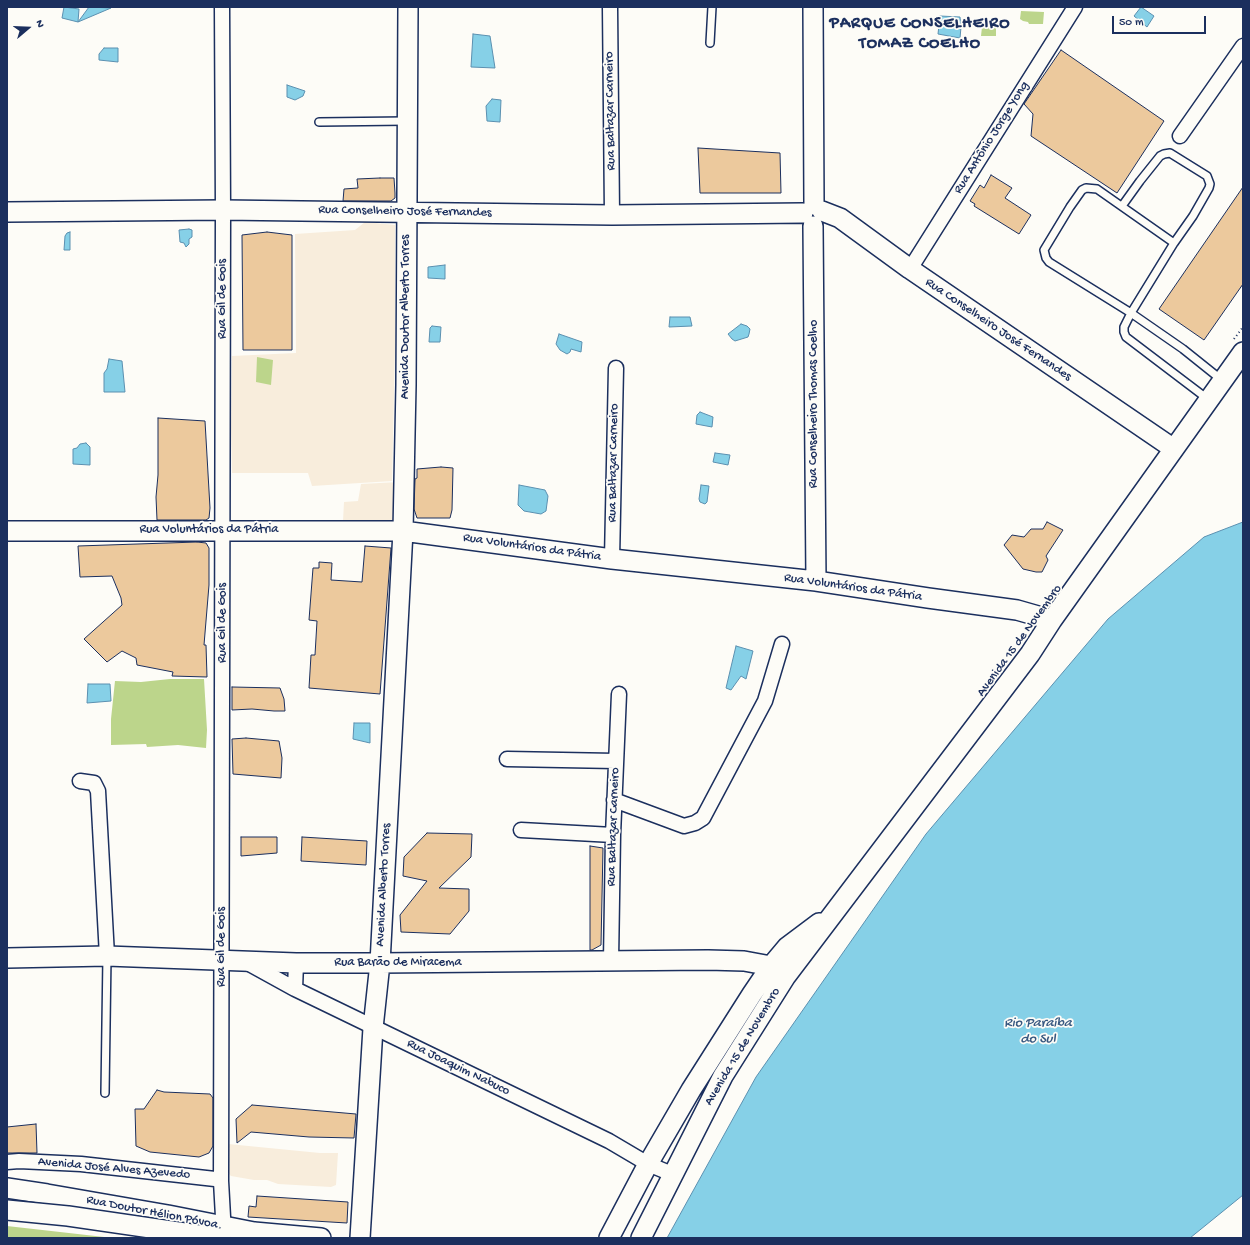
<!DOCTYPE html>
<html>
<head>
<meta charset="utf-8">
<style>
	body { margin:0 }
	#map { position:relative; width:1250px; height:1245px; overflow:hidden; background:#fdfcf7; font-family:"Gochi Hand",sans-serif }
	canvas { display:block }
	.frame { position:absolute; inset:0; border:8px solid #1b2f5e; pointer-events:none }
	.north { position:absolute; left:8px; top:8px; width:40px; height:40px; -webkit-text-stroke:3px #fdfcf7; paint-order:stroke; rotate:71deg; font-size:11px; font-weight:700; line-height:16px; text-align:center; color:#1b2f5e }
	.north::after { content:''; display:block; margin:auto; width:14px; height:18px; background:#1b2f5e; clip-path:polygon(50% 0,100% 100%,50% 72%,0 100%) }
	.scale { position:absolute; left:1112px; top:16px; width:94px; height:18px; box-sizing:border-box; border:2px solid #1b2f5e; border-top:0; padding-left:5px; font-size:12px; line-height:14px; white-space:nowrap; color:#1b2f5e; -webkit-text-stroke:3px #fdfcf7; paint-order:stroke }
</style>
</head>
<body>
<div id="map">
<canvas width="1250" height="1245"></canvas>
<div class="frame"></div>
<div class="north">N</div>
<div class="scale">50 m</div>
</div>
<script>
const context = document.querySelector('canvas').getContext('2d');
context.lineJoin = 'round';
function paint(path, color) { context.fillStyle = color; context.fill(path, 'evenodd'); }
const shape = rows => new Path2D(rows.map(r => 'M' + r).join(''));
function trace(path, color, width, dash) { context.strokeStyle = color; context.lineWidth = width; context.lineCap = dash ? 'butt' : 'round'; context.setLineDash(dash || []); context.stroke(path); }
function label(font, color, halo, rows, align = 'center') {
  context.font = font + ' "Gochi Hand",sans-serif'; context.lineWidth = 3.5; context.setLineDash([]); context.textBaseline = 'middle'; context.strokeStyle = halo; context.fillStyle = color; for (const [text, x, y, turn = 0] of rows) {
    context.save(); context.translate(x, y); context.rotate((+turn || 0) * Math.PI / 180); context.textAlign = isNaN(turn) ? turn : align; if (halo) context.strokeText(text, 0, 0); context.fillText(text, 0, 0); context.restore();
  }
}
const built = shape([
	[365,222,395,225,395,349,392,481,312,486,308,473,232,473,231,428,232,356,296,353,295,234,355,230],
	[399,482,398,523,343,521,344,502,358,501,361,484],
	[228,1144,320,1153,338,1153,336,1185,331,1187,278,1184,267,1180,254,1180,231,1176,228,1173,229,1160]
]);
const green = shape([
	[1021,11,1044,12,1043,24,1029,24,1028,22,1023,21,1020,19],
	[982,27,996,27,996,36,981,36],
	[257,357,273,360,271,385,256,382],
	[170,679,204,679,207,730,206,748,178,745,147,747,146,744,111,745,111,719,115,681,141,682],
	[7,1226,113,1238,7,1238]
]);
const water = shape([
	[64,7,79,9,78,22,89,7,111,8,78,22,62,18,64,7],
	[1141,7,1154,16,1147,27,1134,16,1141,7],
	[940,16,960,17,961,27,960,38,938,34,940,16],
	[473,34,490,36,495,68,471,67,473,34],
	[104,48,118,48,118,62,99,60,99,54,104,48],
	[287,85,305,91,303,96,295,100,287,97,287,85],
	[492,99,501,100,500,122,487,121,486,106,492,99],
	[189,229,192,230,192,237,189,239,189,244,186,247,184,243,180,242,179,230,189,229],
	[70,232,70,250,64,250,65,236,67,233,70,232],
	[445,265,445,279,428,278,428,267,445,265],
	[670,317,690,317,692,326,669,327,670,317],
	[741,324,747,326,750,329,749,334,748,337,735,341,732,339,728,334,741,324],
	[432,326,441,327,440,342,429,342,430,328,432,326],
	[559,334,582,342,581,352,571,349,570,352,567,354,560,350,556,344,559,334],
	[109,359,122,361,125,392,104,392,104,373,107,369,109,359],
	[700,412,713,417,712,427,696,424,697,415,700,412],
	[86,443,90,447,90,465,73,464,73,449,77,448,80,444,86,443],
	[715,453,730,455,728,465,713,462,715,453],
	[519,485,545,490,548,496,546,511,541,514,524,511,518,505,519,485],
	[701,485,709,486,707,502,705,504,700,502,699,499,701,485],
	[1243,522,1243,1195,1190,1238,667,1238,756,1077,926,834,1108,619,1204,537,1243,522],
	[736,646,753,651,746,679,741,676,731,690,726,688,736,646],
	[88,684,110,684,111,701,87,703,88,684],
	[354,723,370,723,370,743,353,739,354,723]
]);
const building = shape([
	[1061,50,1164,121,1117,193,1031,136,1033,114,1024,104,1061,50],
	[698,148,780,153,781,193,700,193,698,148],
	[991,175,1012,188,1005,198,1031,215,1019,234,974,206,975,204,970,201,980,185,984,188,991,175],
	[380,178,394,178,395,193,395,198,391,201,343,201,344,189,358,188,357,179,380,178],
	[1243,187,1243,284,1204,340,1159,309,1243,187],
	[267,232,292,235,292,350,243,350,242,235,267,232],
	[158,418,205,421,210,508,209,518,206,520,157,520,156,497,158,475,158,418],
	[441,467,453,468,452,510,450,518,417,518,414,509,415,479,417,478,417,469,441,467],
	[1047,522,1063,530,1046,556,1048,560,1042,572,1036,572,1023,569,1004,545,1012,535,1024,537,1031,529,1043,529,1047,522],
	[197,542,206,543,209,548,209,585,204,645,206,645,207,677,172,676,173,672,137,665,136,658,122,651,107,662,84,639,122,605,121,598,112,576,80,577,78,546,197,542],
	[365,546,391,548,380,694,309,688,311,655,315,655,317,621,309,620,313,568,319,568,319,562,332,563,331,580,362,582,365,546],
	[232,687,280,688,284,699,285,711,274,711,252,709,232,710,232,687],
	[246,738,279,741,282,758,281,778,233,774,232,739,246,738],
	[427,833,472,834,471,857,439,888,469,889,469,911,450,934,401,932,400,915,427,881,403,876,404,857,427,833],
	[241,837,277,837,277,853,241,856,241,837],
	[302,837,367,841,366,865,301,861,302,837],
	[590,846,603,848,601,945,592,950,590,950,590,846],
	[157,1090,164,1092,210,1094,213,1098,213,1146,209,1153,199,1157,150,1152,136,1146,135,1109,144,1109,157,1090],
	[252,1105,356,1114,354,1138,309,1137,251,1132,237,1143,236,1119,252,1105],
	[36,1124,37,1153,7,1153,7,1127,36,1124],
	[257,1196,348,1202,347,1223,248,1217,249,1206,256,1207,257,1196]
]);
const path = shape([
	[1234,339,1243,327]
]);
const lane = shape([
	[710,43,712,7],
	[319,122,407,121],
	[1122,206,1140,181,1160,156,1164,154,1170,153,1207,176,1210,184,1209,188,1193,216,1174,243],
	[1209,400,1126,337,1124,332,1124,327,1131,313,1174,243,1097,189,1086,188,1082,190,1070,207,1044,250,1046,258,1049,262,1131,313,1183,349,1223,381],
	[105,1093,107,956]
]);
const street = shape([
	[222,7,223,210,221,1181,224,1235],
	[610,7,612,215],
	[1180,136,1243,46],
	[910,269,1075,7],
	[612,559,616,368],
	[507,759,616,761],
	[80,781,94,783,98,791,107,956],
	[614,800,684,826,695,823,703,818,765,701,782,644],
	[521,830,613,835],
	[611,961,613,835,619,694],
	[246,962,295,989,609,1141,648,1164,672,1174],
	[295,989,296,963],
	[7,1162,19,1161,81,1164,215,1179,221,1181]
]);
const secondary = shape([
	[813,7,814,205],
	[822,211,840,218,910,269,1174,449],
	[7,212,223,210,612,215,803,213],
	[813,226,816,581],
	[7,531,403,531,612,559,816,581,928,598,1017,610,1052,620],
	[7,958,107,956,296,963,380,963,708,960,744,961,771,966,786,976],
	[7,1188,47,1194,168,1215,254,1232,321,1238],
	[360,1238,373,1028,380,963,403,531,406,385,408,7],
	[609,1238,648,1164,691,1090,752,994,771,966,787,947,819,923],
	[641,1238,723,1076,786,976,1030,654,1052,620,1243,352]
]);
const secondaryBridge = shape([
	[7,1210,68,1216,219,1238]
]);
const streetNames = [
	["Rua Baltazar Carneiro",611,111,-91],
	["Rua Antônio Jorge Yong",992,138,-58],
	["Rua Conselheiro José Fernandes",405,212,1],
	["Rua Gil de Gois",223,299,-90],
	["Avenida Doutor Alberto Torres",406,317,-90],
	["Rua Conselheiro José Fernandes",998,330,34],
	["Rua Conselheiro Thomas Coelho",814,404,-90],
	["Rua Baltazar Carneiro",614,463,-89],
	["Rua Voluntários da Pátria",209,530],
	["Rua Voluntários da Pátria",532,548,8],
	["Rua Voluntários da Pátria",853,588,8],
	["Rua Gil de Gois",223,623,-90],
	["Avenida 15 de Novembro",1020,641,-54],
	["Rua Baltazar Carneiro",614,827,-88],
	["Avenida Alberto Torres",384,885,-87],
	["Rua Gil de Gois",222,947,-90],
	["Rua Barão de Miracema",398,963],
	["Avenida 15 de Novembro",743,1047,-59],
	["Rua Joaquim Nabuco",458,1068,26],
	["Avenida José Alves Azevedo",114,1169,5],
	["Rua Doutor Hélion Póvoa",152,1213,11]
];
const waterNames = [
	["Rio Paraíba",1038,1024],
	["do Sul",1038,1040]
];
const districtNames = [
	["PARQUE CONSELHEIRO",920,24],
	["TOMAZ COELHO",920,44]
];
paint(built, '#f8eddc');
paint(green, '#bcd58b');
paint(water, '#86d0e7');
trace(water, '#5b90b0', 1);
paint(building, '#ecc99d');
trace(building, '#1b2f5e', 1);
trace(lane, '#1b2f5e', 10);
trace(street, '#1b2f5e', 17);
trace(secondary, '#1b2f5e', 22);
trace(path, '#1b2f5e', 2, [1, 3]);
trace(lane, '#fdfcf7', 7);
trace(street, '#fdfcf7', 14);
trace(secondary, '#fdfcf7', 19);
trace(secondaryBridge, '#1b2f5e', 22, []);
trace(secondaryBridge, '#fdfcf7', 19);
label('13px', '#1b2f5e', '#fdfcf7', streetNames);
label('italic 14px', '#365780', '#fdfcf7', waterNames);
context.letterSpacing = '1px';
label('bold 17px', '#1b2f5e', '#fdfcf7', districtNames);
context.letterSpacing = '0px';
</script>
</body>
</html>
